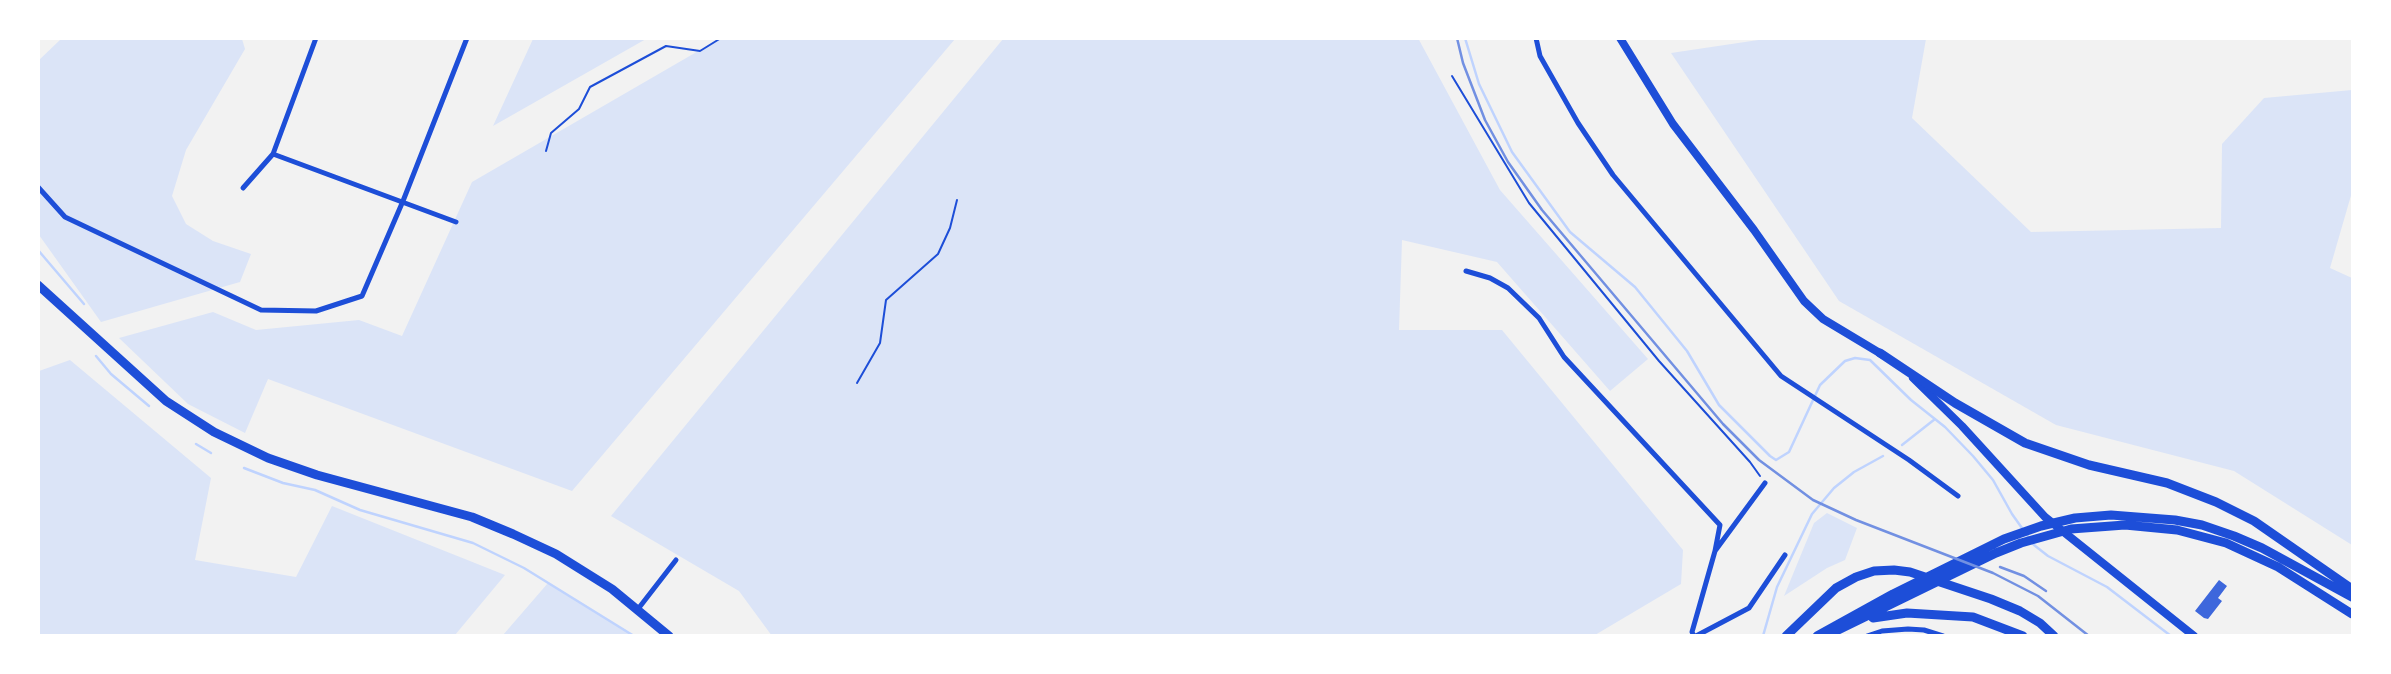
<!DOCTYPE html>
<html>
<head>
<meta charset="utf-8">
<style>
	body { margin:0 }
	#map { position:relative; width:2391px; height:674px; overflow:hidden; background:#f2f2f2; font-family:Jost,sans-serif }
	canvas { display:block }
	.frame { position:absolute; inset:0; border:40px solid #fff; pointer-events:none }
</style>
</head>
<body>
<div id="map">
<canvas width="2391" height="674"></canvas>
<div class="frame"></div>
</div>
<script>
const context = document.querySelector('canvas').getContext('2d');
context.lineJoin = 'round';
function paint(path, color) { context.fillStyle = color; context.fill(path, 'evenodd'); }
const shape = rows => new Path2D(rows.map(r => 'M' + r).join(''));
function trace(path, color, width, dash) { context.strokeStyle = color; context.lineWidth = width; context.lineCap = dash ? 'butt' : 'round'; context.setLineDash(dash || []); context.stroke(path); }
const green = shape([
	[1418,38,1500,190,1648,359,1610,391,1497,262,1402,240,1399,330,1502,330,1683,550,1681,584,1595,635,772,636,739,591,611,516,1003,39],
	[61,39,242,39,245,49,186,150,172,196,186,224,213,241,251,254,240,282,101,322,39,235,38,61],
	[533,39,533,38,646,39,493,126],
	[719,39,955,39,572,491,268,379,245,433,188,404,119,338,213,312,256,330,359,320,402,336,472,182],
	[1765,39,1926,39,1912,118,2031,232,2221,228,2222,144,2264,98,2352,90,2352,192,2330,268,2352,278,2352,545,2234,471,2056,425,1839,301,1671,53],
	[70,360,211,478,195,560,296,577,332,506,505,575,455,635,39,635,39,371],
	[1827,513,1857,528,1845,560,1827,568,1784,596,1814,523],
	[548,583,634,635,503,635]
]);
const stream = shape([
	[1465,38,1479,84,1512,152,1570,232,1635,287,1687,351,1719,405,1770,456,1776,460,1789,452,1820,385,1845,361,1855,358,1870,360,1911,400,1945,427,1973,456,1993,480,2012,514,2034,545,2048,556,2107,587,2171,636],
	[38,250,84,304],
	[96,356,111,374,149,406],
	[196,444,211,453],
	[1902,445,1935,419],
	[244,468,283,483,315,490,360,510,473,543,524,568,634,636],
	[1763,636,1777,587,1812,514,1834,488,1854,472,1883,456]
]);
const building = shape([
	[2219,580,2227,586,2218,598,2222,601,2208,619,2204,618,2195,611]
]);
const path = shape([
	[1452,76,1529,203,1659,361,1750,462,1760,476],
	[546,151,551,133,579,109,590,87,666,46,700,51,721,38],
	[857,383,880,343,886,300,938,254,950,228,957,200]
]);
const minor = shape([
	[1536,38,1540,56,1578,123,1613,175,1781,376,1909,460,1958,496],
	[273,154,456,222],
	[38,187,65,217,261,310,316,311,362,296,403,201,467,38],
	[243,188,273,154,316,38],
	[1466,271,1490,278,1508,288,1539,318,1564,357,1720,525,1715,551],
	[638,609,676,560],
	[1694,636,1692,632,1715,551,1765,483],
	[1696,636,1749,608,1785,555],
	[1867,636,1882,631,1908,629,1924,630,1943,636]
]);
const secondary = shape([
	[1620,38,1673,124,1754,230,1804,301,1823,319,1883,355],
	[1913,378,1962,426,2045,517,2194,636]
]);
const primary = shape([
	[38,285,166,401,214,432,268,458,317,475,472,517,513,534,556,554,612,589,669,636],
	[1880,353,1955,403,2025,443,2089,465,2167,483,2216,502,2254,521,2352,589],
	[1873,618,1907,613,1973,617,2023,636],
	[1832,633,1996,553,2021,543,2071,529,2125,525,2177,530,2226,543,2278,567,2352,614],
	[1786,636,1836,588,1856,577,1874,571,1894,570,1910,572,1991,599,2020,611,2040,623,2054,636],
	[1817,636,1893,594,2004,539,2041,526,2075,518,2111,515,2175,520,2202,525,2234,536,2262,548,2352,597]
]);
const rail = shape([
	[1457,38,1463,63,1485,120,1508,162,1542,210,1723,424,1759,460,1813,500,1856,520,1993,573,2038,596,2089,636],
	[2000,567,2024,576,2046,591]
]);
paint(green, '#dbe4f7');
trace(stream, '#bfd3fe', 2.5);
paint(building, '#3d67dc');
trace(path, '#1d4ed8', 2);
trace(minor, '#1d4ed8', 5);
trace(secondary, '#1d4ed8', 8);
trace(primary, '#1d4ed8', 9);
trace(rail, '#7290e2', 2.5);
</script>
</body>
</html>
